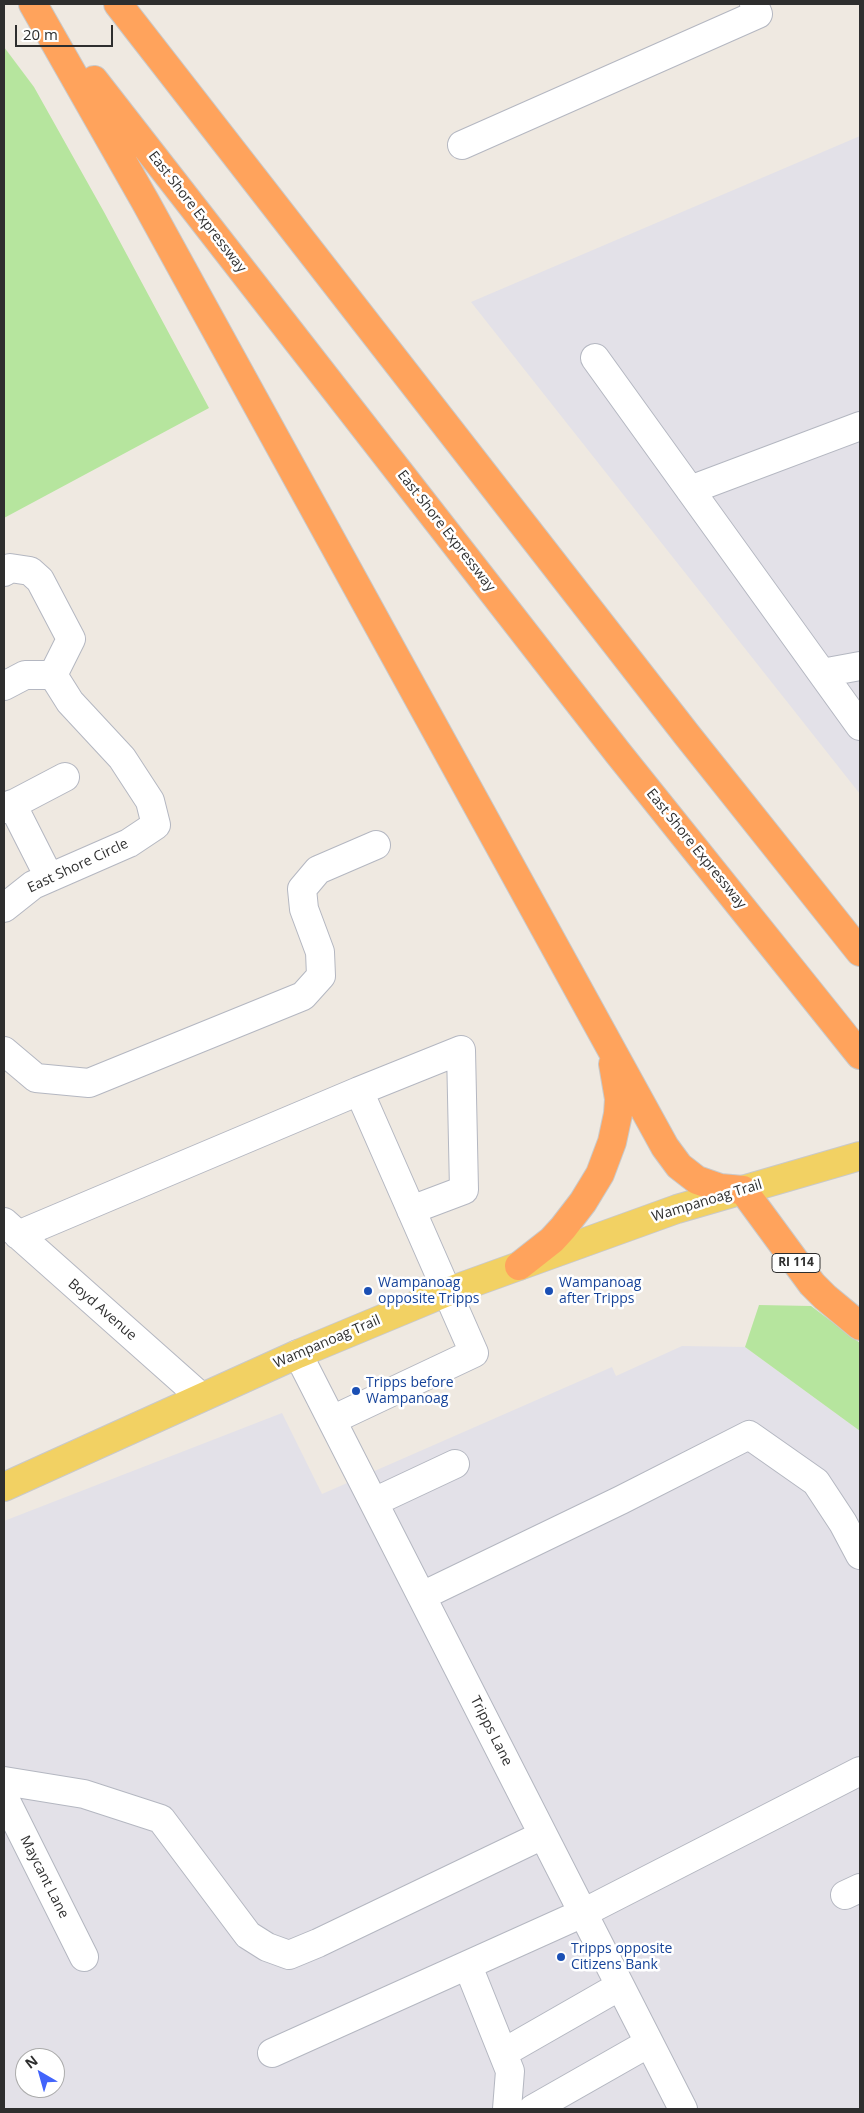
<!DOCTYPE html>
<html>
<head>
<meta charset="utf-8">
<style>
	body { margin:0 }
	#map { position:relative; width:864px; height:2113px; overflow:hidden; background:#efe9e1; font-family:"Open Sans",sans-serif }
	canvas { display:block }
	.frame { position:absolute; inset:0; border:5px solid #2e2e2e; pointer-events:none }
	.north { position:absolute; left:15px; top:2048px; width:50px; height:50px; box-sizing:border-box; background:#fff; border:1px solid #ababab; border-radius:50%; rotate:322deg; font-size:14px; font-weight:700; line-height:20px; text-align:center; color:#2e2e2e }
	.north::after { content:''; display:block; margin:auto; width:18px; height:22px; background:#4264fb; clip-path:polygon(50% 0,100% 100%,50% 72%,0 100%) }
	.scale { position:absolute; left:15px; top:25px; width:98px; height:22px; box-sizing:border-box; border:2px solid #2e2e2e; border-top:0; padding-left:6px; font-size:15px; line-height:18px; white-space:nowrap; color:#2e2e2e; -webkit-text-stroke:4px #fff; paint-order:stroke }
</style>
</head>
<body>
<div id="map">
<canvas width="864" height="2113"></canvas>
<div class="frame"></div>
<div class="north">N</div>
<div class="scale">20 m</div>
</div>
<script>
const context = document.querySelector('canvas').getContext('2d');
context.lineJoin = 'round';
function paint(path, color) { context.fillStyle = color; context.fill(path, 'evenodd'); }
const shape = rows => new Path2D(rows.map(r => 'M' + r).join(''));
function trace(path, color, width, dash) { context.strokeStyle = color; context.lineWidth = width; context.lineCap = dash ? 'butt' : 'round'; context.setLineDash(dash || []); context.stroke(path); }
function label(font, color, halo, rows, align = 'center') {
  context.font = font + ' "Open Sans",sans-serif'; context.lineWidth = 5; context.setLineDash([]); context.textBaseline = 'middle'; context.strokeStyle = halo; context.fillStyle = color; for (const [text, x, y, turn = 0] of rows) {
    context.save(); context.translate(x, y); context.rotate((+turn || 0) * Math.PI / 180); context.textAlign = isNaN(turn) ? turn : align; if (halo) context.strokeText(text, 0, 0); context.fillText(text, 0, 0); context.restore();
  }
}
const industrial = shape([
	[860,136,860,794,471,302],
	[682,1346,745,1347,860,1431,860,2109,4,2109,4,1521,282,1413,322,1494,612,1367,616,1376],
	[25,2058,55,2058,55,2088,25,2088]
]);
const green = shape([
	[4,47,34,87,104,212,209,408,4,518],
	[759,1305,811,1306,860,1343,860,1431,745,1347]
]);
const minor = shape([
	[462,145,758,14,754,4],
	[595,358,860,726],
	[690,490,860,426],
	[4,572,10,568,30,571,40,580,71,639,53,675],
	[822,673,860,666],
	[4,686,25,675,53,675,70,702,122,758,150,801,156,825,129,843,33,885,4,908],
	[12,804,49,877],
	[4,809,65,777],
	[4,1051,36,1078,89,1083,303,996,321,976,320,952,304,909,302,889,318,870,376,845],
	[359,1091,461,1050,464,1190,411,1210],
	[4,1222,201,1397],
	[18,1235,359,1091,474,1353,332,1420],
	[298,1354,683,2109],
	[374,1502,455,1464],
	[422,1596,621,1500,749,1435,816,1482,843,1523,860,1555],
	[4,1781,84,1794,161,1819,248,1935,267,1947,289,1955,318,1943,543,1835],
	[4,1797,84,1957],
	[845,1895,860,1888],
	[468,1966,510,2071,507,2109],
	[272,2053,583,1913,860,1771],
	[503,2053,620,1986],
	[533,2109,649,2043]
]);
const major = shape([
	[4,1487,298,1354,447,1292,677,1209,860,1156]
]);
const highway = shape([
	[33,4,145,201,665,1147,679,1166,697,1180,720,1188,743,1190,812,1284,825,1297,860,1326],
	[118,4,687,735,860,952],
	[94,80,618,753,860,1055],
	[519,1266,552,1240,563,1228,583,1202,600,1174,612,1142,618,1114,619,1099,613,1064]
]);
const markers = [
	[368,1291,5,"#1a4fb4"],
	[549,1291,5,"#1a4fb4"],
	[356,1391,5,"#1a4fb4"],
	[561,1957,5,"#1a4fb4"]
];
const shields = [
	[796,1263,48]
];
const shieldNames = [
	["RI 114",796,1263]
];
const streetNames = [
	["East Shore Expressway",197,212,52],
	["East Shore Expressway",446,531,52],
	["East Shore Expressway",696,849,51],
	["East Shore Circle",78,866,-25],
	["Wampanoag Trail",707,1201,-17],
	["Boyd Avenue",102,1310,41],
	["Wampanoag Trail",327,1342,-23],
	["Tripps Lane",491,1731,63],
	["Maycant Lane",44,1877,63]
];
const transitNames = [
	["Wampanoag",378,1283],
	["opposite Tripps",378,1299],
	["Wampanoag",559,1283],
	["after Tripps",559,1299],
	["Tripps before",366,1383],
	["Wampanoag",366,1399],
	["Tripps opposite",571,1949],
	["Citizens Bank",571,1965]
];
paint(industrial, '#e3e1e8');
paint(green, '#b6e59e');
trace(minor, '#b4b7c1', 30);
trace(major, '#c9c9c9', 30);
trace(highway, '#c9c9c9', 30);
trace(minor, '#fff', 28);
trace(major, '#f2d163', 28);
trace(highway, '#ffa35c', 28);
for (const [x, y, r, color] of markers) { const dot = new Path2D(); dot.arc(x, y, r, 0, 2 * Math.PI); context.fillStyle = color; context.fill(dot); trace(dot, '#fff', 2); }
for (const [x, y, w] of shields) { const box = new Path2D(); box.roundRect(x - w / 2, y - 9.5, w, 19, 4); context.fillStyle = '#fff'; context.fill(box); trace(box, '#2e2e2e', 1); }
label('bold 12px', '#2e2e2e', null, shieldNames);
label('14px', '#2e2e2e', '#fff', streetNames);
label('14px', '#164399', '#fff', transitNames, 'left');
</script>
</body>
</html>
